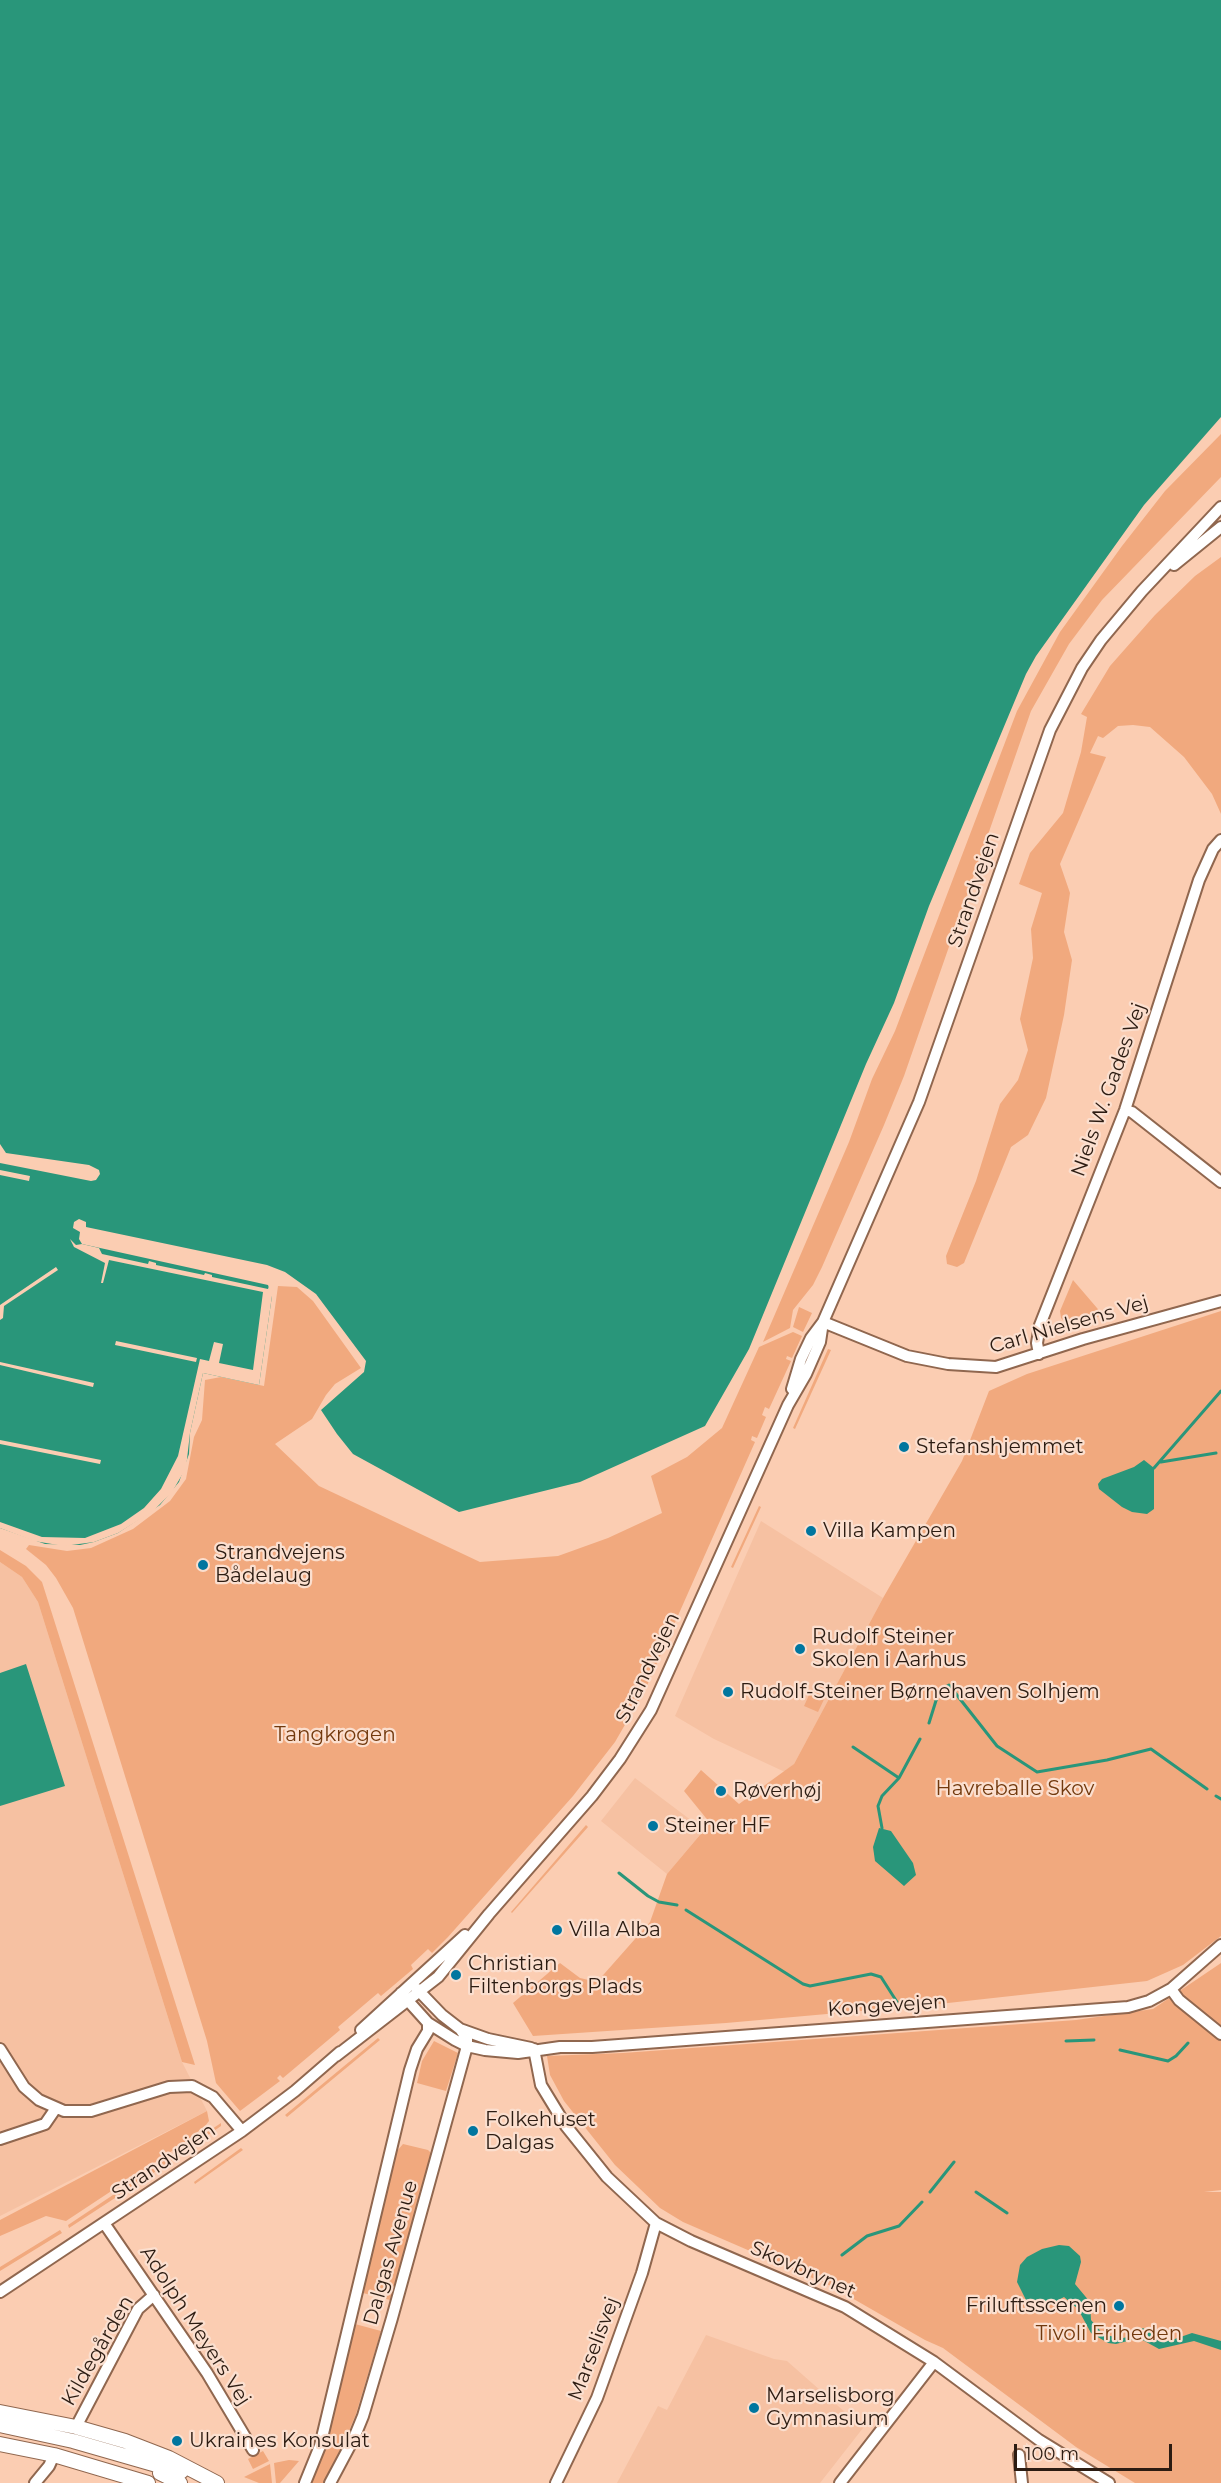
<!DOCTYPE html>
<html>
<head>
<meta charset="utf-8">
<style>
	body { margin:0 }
	#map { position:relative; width:1221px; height:2483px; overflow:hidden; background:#fbcdb2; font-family:Montserrat,sans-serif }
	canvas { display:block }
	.scale { position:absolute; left:1014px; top:2444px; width:158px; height:27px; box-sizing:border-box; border:3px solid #2c1c12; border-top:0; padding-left:8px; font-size:18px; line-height:21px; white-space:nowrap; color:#2c1c12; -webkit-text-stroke:4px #fbdfcf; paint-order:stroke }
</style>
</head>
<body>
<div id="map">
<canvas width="1221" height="2483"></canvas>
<div class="scale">100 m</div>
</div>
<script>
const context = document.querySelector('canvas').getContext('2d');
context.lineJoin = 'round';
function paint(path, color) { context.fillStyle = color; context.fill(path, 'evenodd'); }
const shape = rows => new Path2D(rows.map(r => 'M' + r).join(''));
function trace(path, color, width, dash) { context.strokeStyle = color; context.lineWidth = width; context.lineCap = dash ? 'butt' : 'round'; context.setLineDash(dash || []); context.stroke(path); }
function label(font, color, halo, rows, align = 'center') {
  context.font = font + ' Montserrat,sans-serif'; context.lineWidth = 4.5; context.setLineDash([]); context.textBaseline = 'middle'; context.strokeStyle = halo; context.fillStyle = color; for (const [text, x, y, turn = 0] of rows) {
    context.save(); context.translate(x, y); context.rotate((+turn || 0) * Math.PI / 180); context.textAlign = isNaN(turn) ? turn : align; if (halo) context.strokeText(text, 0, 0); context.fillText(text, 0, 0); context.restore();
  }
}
const built = shape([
	[761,1521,883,1598,794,1764,785,1772,714,1739,675,1716],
	[0,1562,22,1577,38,1602,182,2062,207,2111,0,2216],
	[635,1778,704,1830,667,1874,601,1821],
	[706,2335,774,2359,787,2361,863,2428,820,2483,617,2483,658,2406,667,2410]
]);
const green = shape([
	[1221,434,1221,477,1102,600,1069,644,1031,711,904,1076,884,1125,822,1267,813,1285,793,1310,790,1328,763,1342,849,1142,872,1079,895,1031,1017,711,1060,632,1122,546,1165,491],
	[1221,557,1221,814,1212,794,1184,757,1150,727,1133,725,1118,726,1103,738,1098,736,1090,753,1106,757,1060,864,1070,893,1064,932,1072,960,1064,1015,1046,1098,1028,1135,1011,1147,964,1263,957,1267,947,1264,946,1256,976,1181,1000,1104,1018,1080,1028,1050,1020,1019,1033,958,1031,929,1042,893,1019,884,1030,853,1063,813,1081,752,1087,717,1081,714,1110,666,1155,615,1195,576],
	[1073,1280,1103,1315,1074,1324,1066,1323,1061,1318,1060,1311],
	[278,1286,297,1287,313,1301,361,1368,335,1384,326,1395,312,1419,275,1444,319,1486,480,1562,558,1556,608,1538,662,1513,651,1476,687,1457,722,1428,759,1347,793,1332,802,1336,792,1358,787,1356,786,1359,791,1361,769,1409,765,1407,762,1415,766,1417,757,1438,752,1436,751,1440,755,1442,645,1690,615,1742,573,1796,448,1937,432,1953,428,1949,411,1965,413,1969,381,1996,378,1993,338,2027,340,2030,283,2078,280,2075,277,2078,280,2081,240,2111,216,2083,207,2041,73,1608,56,1578,46,1565,26,1549,29,1545,67,1551,91,1548,133,1529,170,1501,186,1479,194,1437,202,1420,205,1380,221,1377,264,1386],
	[799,1307,812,1313,803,1332,793,1327],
	[1221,1311,1221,1936,1183,1965,1147,1981,939,2004,726,2023,533,2036,513,2003,560,1963,580,1978,597,1982,650,1922,667,1874,710,1823,684,1791,701,1770,739,1804,794,1764,883,1598,962,1461,989,1391,1027,1374],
	[828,1349,831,1350,795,1429,793,1428],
	[759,1506,761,1507,733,1568,731,1567],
	[0,1550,26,1566,42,1582,195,2065,182,2062,38,1602,22,1577,0,1562],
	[815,1682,829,1689,818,1712,804,1706],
	[586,1825,588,1827,512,1913,511,1912],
	[1221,1963,1221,2190,1204,2192,1221,2192,1221,2483,1135,2483,1076,2447,943,2348,925,2340,831,2286,683,2222,660,2208,615,2165,564,2101,550,2075,547,2056,623,2053,1076,2020,1153,2009],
	[378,2038,380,2040,287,2117,285,2115],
	[434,2041,458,2053,446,2091,417,2083,422,2061],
	[207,2111,209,2121,205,2126,181,2145,66,2221,46,2216,0,2236,0,2220],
	[221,2123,221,2126,161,2168,69,2228,68,2225],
	[403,2144,428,2150,432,2154,390,2300,363,2293,397,2151],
	[241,2148,243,2150,195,2184,194,2182],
	[60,2230,62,2233,0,2271,0,2267],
	[355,2324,381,2331,356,2414,344,2443,323,2483,312,2483,324,2452],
	[263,2451,269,2461,253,2469,248,2459],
	[289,2460,299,2461,280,2483,276,2483,274,2463],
	[270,2464,272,2483,259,2483,244,2477]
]);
const water = shape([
	[0,0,1221,0,1221,417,1144,505,1036,656,1026,674,929,906,894,1003,866,1064,749,1349,705,1426,580,1482,459,1512,353,1454,337,1434,321,1410,364,1372,366,1361,316,1294,285,1272,267,1265,86,1227,86,1222,79,1219,74,1222,73,1228,80,1232,79,1239,82,1244,268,1285,272,1296,259,1385,203,1373,190,1433,189,1454,179,1482,160,1505,118,1533,94,1542,80,1545,45,1544,0,1528,0,1163,91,1181,96,1180,100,1174,99,1170,89,1165,6,1153,0,1144],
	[1144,1460,1154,1468,1154,1509,1147,1514,1132,1512,1122,1507,1099,1489,1098,1484,1102,1479,1134,1467],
	[26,1664,65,1786,0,1806,0,1673],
	[879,1828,891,1831,913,1863,916,1875,904,1886,875,1861,873,1847],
	[1059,2245,1069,2246,1080,2256,1081,2262,1075,2284,1090,2302,1091,2320,1104,2335,1123,2338,1132,2336,1143,2328,1155,2336,1153,2340,1156,2337,1169,2341,1192,2333,1221,2341,1221,2350,1194,2341,1159,2349,1139,2338,1116,2344,1108,2343,1091,2333,1078,2309,1064,2297,1048,2306,1041,2307,1027,2302,1017,2282,1020,2265,1027,2257,1042,2249]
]);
const pier = shape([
	[0,1170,30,1176,29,1181,0,1175],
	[70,1239,76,1245,82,1244,99,1248,102,1254,148,1264,149,1261,156,1263,156,1265,204,1275,205,1273,212,1275,212,1277,268,1289,270,1283,273,1289,259,1385,203,1373,190,1433,186,1468,172,1492,153,1511,118,1533,94,1542,64,1546,34,1541,0,1528,0,1522,42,1537,85,1538,121,1524,144,1508,161,1489,178,1456,200,1359,209,1361,214,1342,223,1344,219,1363,253,1370,263,1292,109,1260,103,1283,101,1283,105,1263,74,1247],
	[56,1267,58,1270,4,1306,3,1318,0,1320,0,1305],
	[116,1341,197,1358,196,1362,115,1345],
	[0,1361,0,1362,94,1383,93,1387,0,1365],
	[0,1440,101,1460,100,1464,0,1444]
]);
const stream = shape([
	[1161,1462,1216,1453],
	[1154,1468,1221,1391],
	[929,1723,939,1691,949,1685,997,1746,1037,1772,1107,1760,1151,1749,1207,1789],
	[853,1747,899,1778,920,1739],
	[1216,1796,1221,1799],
	[882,1828,878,1806,882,1796,899,1778],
	[619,1873,648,1896,659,1902,677,1905],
	[686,1910,803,1984,810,1986,871,1974,881,1977,897,2002],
	[1066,2041,1094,2040],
	[1120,2050,1168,2061,1176,2056,1188,2043],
	[930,2192,954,2162],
	[976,2192,1007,2213],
	[842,2255,867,2236,899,2226,922,2202]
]);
const minor = shape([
	[1174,565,1221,527],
	[1125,1110,1132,1112,1221,1182],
	[823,1322,907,1356,948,1364,996,1367,1083,1339,1221,1301],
	[1039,1354,1037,1343,1040,1325,1125,1110,1199,880,1213,849,1221,840],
	[792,1389,801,1359,811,1338,823,1322],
	[416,1988,442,2015,460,2029,488,2039,531,2048],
	[1171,1989,1179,2000,1221,2034],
	[401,1993,428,2023,455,2040,467,2046,485,2050,518,2053,560,2047,592,2047,1128,2007,1149,2001,1171,1989,1221,1945],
	[361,2030,465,1935],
	[0,2049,24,2087,39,2100,64,2111,91,2111,169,2087,192,2086,213,2097,242,2131],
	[534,2049,541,2085,566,2126,607,2177,656,2223,691,2241,845,2307,934,2362,1039,2440,1109,2483],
	[336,2056,438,1977,489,1914,592,1796,620,1759,651,1710,788,1405,806,1374,820,1342,823,1322,919,1102,1050,730,1082,668,1101,640,1142,591,1221,507],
	[0,2139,45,2124,56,2108],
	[104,2223,207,2373,253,2450],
	[0,2292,242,2131,295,2091,340,2052],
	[76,2427,138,2309,154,2295],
	[1019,2455,1022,2483],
	[35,2483,49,2466,54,2455],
	[305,2483,320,2446,410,2070,417,2049,428,2031,428,2023],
	[330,2483,354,2438,363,2416,392,2318,467,2046,467,2039,460,2029],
	[556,2483,597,2398,642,2273,656,2223],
	[840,2483,934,2362]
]);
const major = shape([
	[0,2412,76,2427,125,2441,169,2458,217,2483],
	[0,2425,73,2441,181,2472],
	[0,2444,54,2455,148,2483],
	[160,2473,180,2483]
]);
const markers = [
	[904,1447,6,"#00769f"],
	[811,1531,6,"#00769f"],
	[203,1565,6,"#00769f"],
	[800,1649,6,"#00769f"],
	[728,1692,6,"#00769f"],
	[721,1791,6,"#00769f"],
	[653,1826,6,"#00769f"],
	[557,1930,6,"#00769f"],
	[456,1975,6,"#00769f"],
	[473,2131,6,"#00769f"],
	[1119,2306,6,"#00769f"],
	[754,2408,6,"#00769f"],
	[177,2441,6,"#00769f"]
];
const streetNames = [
	["Strandvejen",974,890,-71],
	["Niels W. Gades Vej",1109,1090,-70],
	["Carl Nielsens Vej",1069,1325,-16],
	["Strandvejen",648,1668,-64],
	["Kongevejen",887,2006,-4],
	["Strandvejen",164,2162,-34],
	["Dalgas Avenue",391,2253,-74],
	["Skovbrynet",803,2270,24],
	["Adolph Meyers Vej",195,2326,57],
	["Marselisvej",594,2349,-69],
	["Kildegården",98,2351,-60]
];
const poiNames = [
	["Stefanshjemmet",916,1447],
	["Villa Kampen",823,1531],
	["Strandvejens",215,1553],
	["Bådelaug",215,1576],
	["Rudolf Steiner",812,1637],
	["Skolen i Aarhus",812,1660],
	["Rudolf-Steiner Børnehaven Solhjem",740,1692],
	["Røverhøj",733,1791],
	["Steiner HF",665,1826],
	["Villa Alba",569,1930],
	["Christian",468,1964],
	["Filtenborgs Plads",468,1987],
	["Folkehuset",485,2120],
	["Dalgas",485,2143],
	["Friluftsscenen",1107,2306,"right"],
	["Marselisborg",766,2396],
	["Gymnasium",766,2419],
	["Ukraines Konsulat",189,2441]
];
const parkNames = [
	["Tangkrogen",335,1735],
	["Havreballe Skov",1015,1789],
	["Tivoli Friheden",1109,2334]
];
paint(built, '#f6c1a2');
paint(green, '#f1a97e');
paint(water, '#29967a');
paint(pier, '#fbcdb2');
trace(stream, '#29967a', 3);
trace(minor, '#90674f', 14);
trace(major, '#90674f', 16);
trace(minor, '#fff', 10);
trace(major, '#fff', 14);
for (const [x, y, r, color] of markers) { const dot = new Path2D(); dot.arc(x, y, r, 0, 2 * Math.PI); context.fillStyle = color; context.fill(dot); trace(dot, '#fbdfcf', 2); }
label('20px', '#2c1c12', '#fbdfcf', streetNames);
label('20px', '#2c1c12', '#fbdfcf', poiNames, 'left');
label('20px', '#72390d', '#fbdfcf', parkNames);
</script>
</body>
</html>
